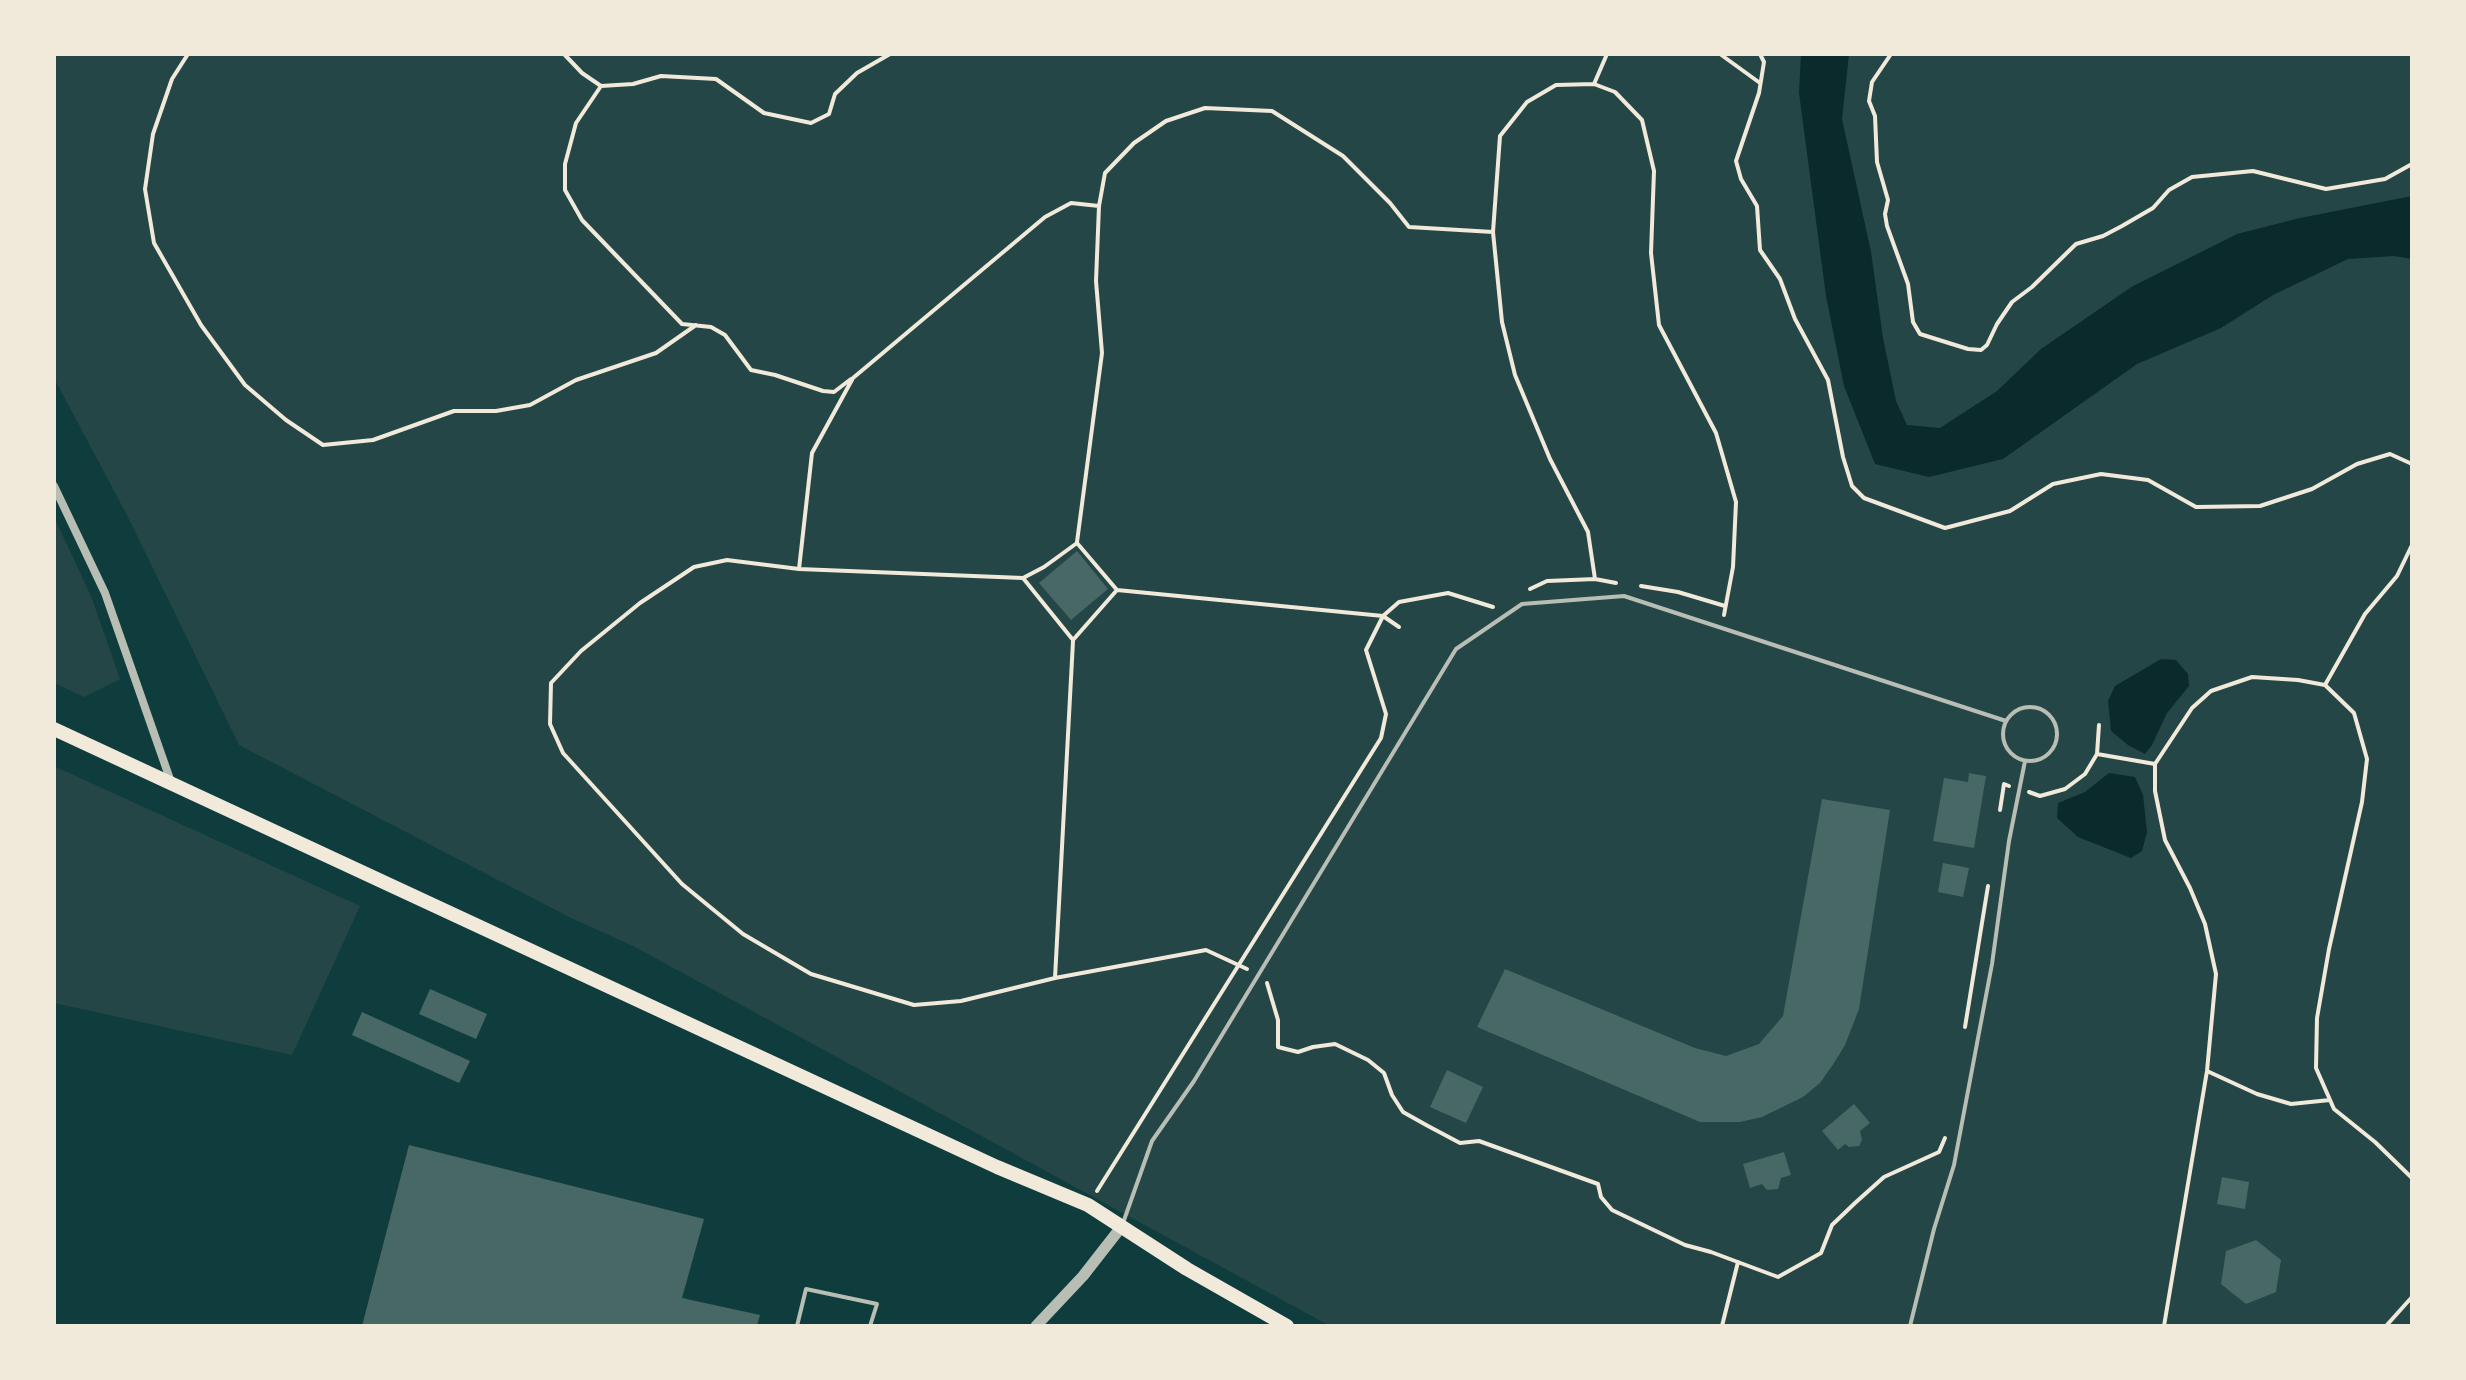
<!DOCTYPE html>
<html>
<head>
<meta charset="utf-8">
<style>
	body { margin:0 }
	#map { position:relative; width:2466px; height:1380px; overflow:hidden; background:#0f3d3e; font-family:Poppins,sans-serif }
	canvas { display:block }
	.frame { position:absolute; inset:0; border:56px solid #f1e9da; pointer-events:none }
</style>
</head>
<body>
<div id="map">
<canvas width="2466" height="1380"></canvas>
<div class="frame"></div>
</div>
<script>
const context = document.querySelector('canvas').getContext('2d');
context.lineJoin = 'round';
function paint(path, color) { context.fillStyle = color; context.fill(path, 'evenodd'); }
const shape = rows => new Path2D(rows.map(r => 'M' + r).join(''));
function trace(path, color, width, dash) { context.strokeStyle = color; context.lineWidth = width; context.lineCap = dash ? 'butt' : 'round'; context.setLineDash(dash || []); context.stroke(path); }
const green = shape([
	[54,54,2412,54,2412,1326,1330,1326,633,946,571,918,239,745,128,517,54,378],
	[54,517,91,596,120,679,84,697,54,683],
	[54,766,360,906,292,1055,54,1003]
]);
const water = shape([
	[1801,54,1849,54,1842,119,1871,252,1883,338,1896,401,1907,425,1940,428,1997,391,2041,349,2133,286,2237,234,2300,218,2412,196,2412,259,2394,256,2348,259,2273,295,2221,328,2137,364,2003,459,1929,477,1875,464,1844,386,1826,296,1799,93],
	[2161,659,2176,660,2188,674,2189,686,2167,713,2152,745,2145,754,2128,745,2111,731,2108,701,2115,686],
	[2109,773,2135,777,2143,795,2147,832,2142,851,2131,858,2078,837,2057,818,2058,803,2085,792]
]);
const building = shape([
	[1077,551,1108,589,1071,620,1039,583],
	[1969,773,1986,776,1974,848,1933,841,1944,778,1968,782],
	[1822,799,1890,810,1859,1009,1845,1045,1834,1063,1820,1083,1803,1097,1762,1117,1740,1122,1700,1122,1477,1027,1505,969,1695,1048,1726,1056,1759,1044,1783,1016],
	[1943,863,1969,868,1963,897,1938,892],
	[430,989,487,1014,476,1039,419,1014],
	[362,1012,470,1061,459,1083,352,1035],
	[1447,1070,1483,1087,1466,1123,1430,1107],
	[1854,1104,1870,1123,1860,1131,1862,1140,1859,1146,1849,1147,1845,1144,1838,1150,1822,1131],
	[409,1145,704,1219,682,1298,760,1315,757,1326,362,1326],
	[1784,1152,1791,1175,1781,1178,1778,1189,1767,1190,1762,1184,1750,1188,1743,1164],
	[2222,1177,2249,1182,2245,1209,2217,1204],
	[2256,1240,2281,1260,2276,1292,2246,1304,2221,1284,2226,1251]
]);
const path = shape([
	[188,54,172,79,153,134,145,189,154,243,201,325,245,385,286,420,323,445,373,440,454,411,496,411,530,405,576,380,656,353,696,325],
	[564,54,582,73,601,86,576,123,565,164,565,190,582,220,682,324,711,327,725,335,751,370,775,375,823,391,834,392,851,379],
	[1720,54,1760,83],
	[1760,54,1764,62,1759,93,1736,161,1741,179,1757,206,1760,250,1780,279,1795,319,1828,380,1843,457,1852,486,1864,498,1945,528,2010,511,2053,484,2101,474,2148,480,2196,507,2260,506,2312,489,2357,464,2390,454,2412,464],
	[1891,54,1872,82,1869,101,1875,116,1877,162,1888,200,1885,214,1887,226,1908,284,1913,322,1920,334,1968,349,1981,350,1987,345,1997,324,2012,302,2032,287,2076,244,2103,236,2122,226,2153,208,2169,190,2192,177,2253,171,2326,189,2385,179,2412,164],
	[1594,84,1607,54],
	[601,86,633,84,661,76,716,79,764,113,811,123,829,114,835,94,857,73,890,54],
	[1077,542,1102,353,1096,281,1099,206],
	[799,569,812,453,853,378,1045,217,1071,203,1099,206,1105,173,1134,143,1166,121,1205,108,1272,111,1343,156,1390,203,1409,227,1493,232],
	[1023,578,1073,640,1117,590,1077,543,1044,567,1023,578,799,569,727,560,694,567,640,603,581,651,551,683,550,724,563,753,682,884,743,934,811,974,914,1005,961,1001,1055,978,1206,950,1247,969],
	[1595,579,1616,583],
	[1641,586,1678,592,1725,606],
	[1530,589,1547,581,1595,579,1588,532,1550,459,1515,375,1502,322,1493,232,1500,136,1527,102,1556,85,1594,84,1615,92,1642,120,1654,171,1651,253,1659,325,1716,433,1736,502,1733,567,1724,615],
	[1117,590,1383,616,1399,627],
	[2325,685,2365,614,2397,576,2412,545],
	[2097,754,2155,764,2192,708,2211,691,2252,677,2298,680,2325,685,2354,713,2367,759,2362,802,2329,949,2317,1018,2316,1068,2334,1109,2375,1142,2412,1178],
	[2155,764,2155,791,2165,840,2190,888,2205,924,2216,974,2207,1071,2164,1326],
	[2029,792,2040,796,2065,789,2085,774,2097,754,2099,725],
	[2000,810,2004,784,2009,786],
	[1055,978,1073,641],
	[1267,983,1278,1020,1278,1047,1298,1052,1313,1047,1335,1044,1368,1060,1384,1073,1392,1095,1403,1112,1428,1126,1460,1143,1479,1141,1598,1184,1601,1197,1612,1210,1685,1245,1711,1252,1778,1277,1821,1253,1832,1225,1855,1203,1884,1177,1939,1152,1945,1138],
	[1965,1027,1988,886],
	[2207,1071,2257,1094,2291,1104,2330,1100],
	[1097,1191,1381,738,1386,714,1366,650,1383,616,1399,602,1448,593,1493,607],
	[1722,1326,1738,1262],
	[2386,1326,2412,1297]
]);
const service = shape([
	'2003 734a27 27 0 1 1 54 0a27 27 0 1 1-54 0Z',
	[1123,1223,1152,1141,1194,1081,1456,649,1522,604,1624,596,2006,721],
	[797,1326,806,1289,877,1304,870,1326],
	[1910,1326,1934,1229,1954,1165,1992,964,2009,841,2025,761]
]);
const minor = shape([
	[54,486,105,593,171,782]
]);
const tertiary = shape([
	[1036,1326,1083,1276,1122,1226]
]);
const primary = shape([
	[54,729,997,1167,1088,1205,1187,1269,1287,1326]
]);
paint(green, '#244646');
paint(water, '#0a2a2b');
paint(building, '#486865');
trace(path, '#f1e9da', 4);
trace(service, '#b8beb3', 4);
trace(minor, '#b8beb3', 8);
trace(tertiary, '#b8beb3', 11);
trace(primary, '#f1e9da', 14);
</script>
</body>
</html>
